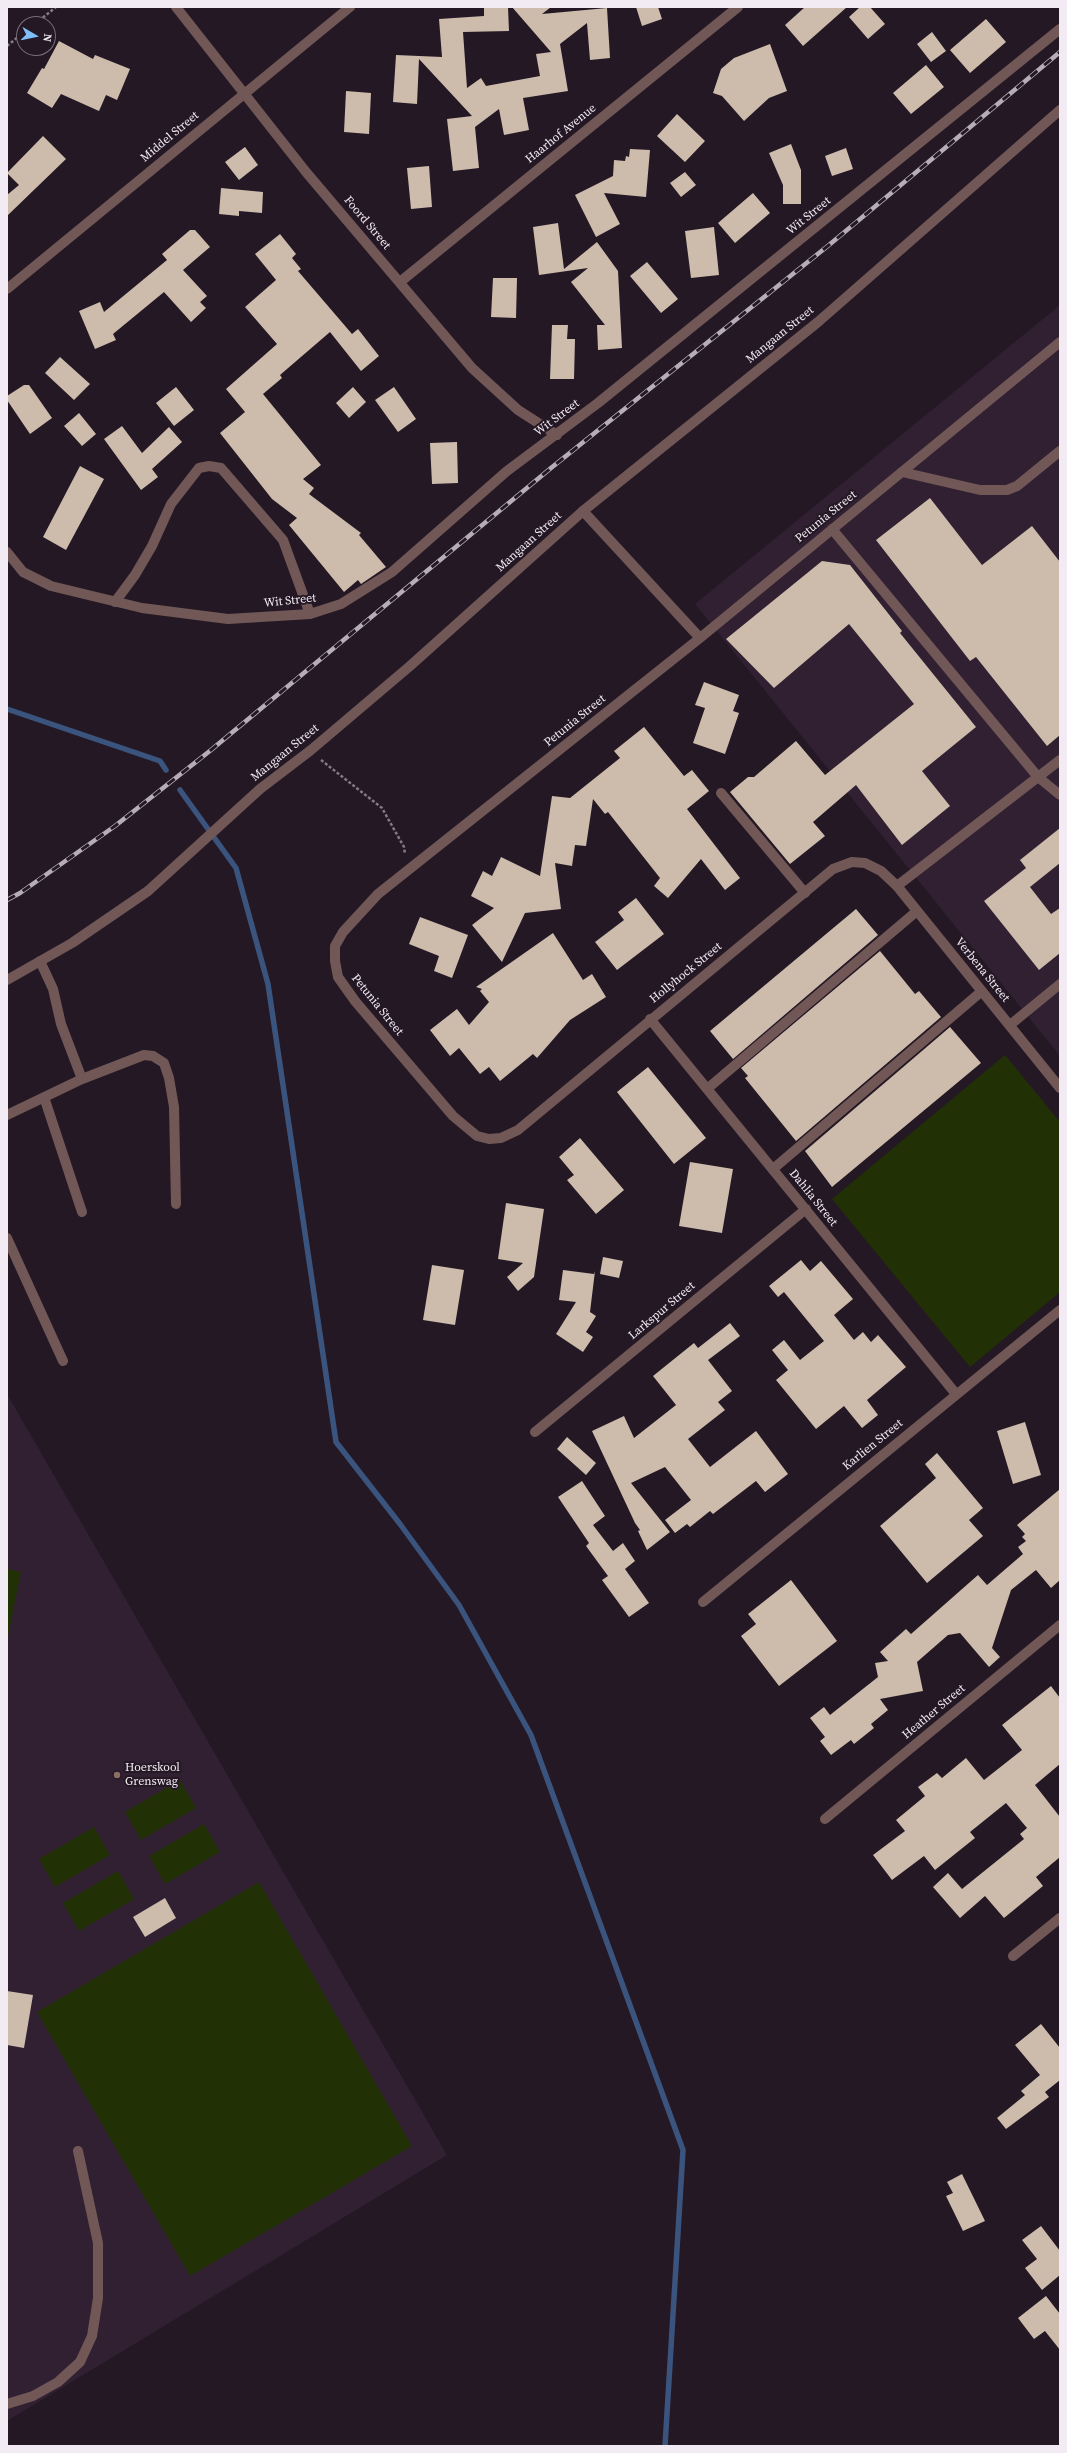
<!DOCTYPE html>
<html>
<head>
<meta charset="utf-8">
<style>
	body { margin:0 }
	#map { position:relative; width:1067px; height:2453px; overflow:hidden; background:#241825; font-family:"Source Serif 4",serif }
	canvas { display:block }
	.frame { position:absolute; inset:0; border:8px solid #f3ebf4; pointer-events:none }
	.north { position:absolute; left:16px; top:16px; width:40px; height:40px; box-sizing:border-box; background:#241825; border:1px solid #776c78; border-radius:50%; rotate:99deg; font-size:11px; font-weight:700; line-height:16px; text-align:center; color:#f3ebf4 }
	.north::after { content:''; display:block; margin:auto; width:14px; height:18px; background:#7ebdf9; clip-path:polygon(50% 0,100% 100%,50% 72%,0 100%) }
</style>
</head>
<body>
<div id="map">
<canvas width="1067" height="2453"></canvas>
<div class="frame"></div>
<div class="north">N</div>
</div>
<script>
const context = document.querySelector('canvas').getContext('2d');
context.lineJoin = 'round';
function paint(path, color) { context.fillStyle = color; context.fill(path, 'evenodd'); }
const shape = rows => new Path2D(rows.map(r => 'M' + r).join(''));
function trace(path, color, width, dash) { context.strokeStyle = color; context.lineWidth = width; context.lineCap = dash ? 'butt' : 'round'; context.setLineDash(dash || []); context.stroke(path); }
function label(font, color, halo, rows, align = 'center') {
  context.font = font + ' "Source Serif 4",serif'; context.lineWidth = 4; context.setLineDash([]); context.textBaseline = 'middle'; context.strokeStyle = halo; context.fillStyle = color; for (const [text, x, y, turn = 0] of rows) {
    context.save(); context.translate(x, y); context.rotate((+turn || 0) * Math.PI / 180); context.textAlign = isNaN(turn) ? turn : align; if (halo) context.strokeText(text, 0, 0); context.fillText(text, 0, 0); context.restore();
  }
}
const built = shape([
	[1060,305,1060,1056,695,604],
	[7,1394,447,2155,7,2421]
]);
const green = shape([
	[1005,1055,1060,1122,1060,1292,970,1367,832,1199],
	[7,1569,21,1572,7,1641],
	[180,1780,196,1808,141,1840,125,1812],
	[204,1824,220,1852,165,1884,149,1856],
	[94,1827,110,1855,55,1887,39,1859],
	[118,1871,134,1899,79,1931,63,1903],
	[259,1882,412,2146,190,2276,37,2012]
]);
const stream = shape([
	[7,709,160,761,166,770],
	[180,790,236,868,268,984,336,1442,400,1524,459,1605,531,1735,683,2150,665,2446]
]);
const building = shape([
	[484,7,508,7,509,31,463,32,467,88,481,78,486,86,540,76,536,54,551,52,512,7,551,7,542,14,607,8,610,58,590,60,587,23,560,44,568,91,523,98,529,130,504,135,499,109,475,127,479,168,453,171,447,119,472,116,419,59,417,104,393,102,396,55,442,57,439,19,484,16],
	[636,7,658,7,662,19,642,26],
	[805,7,847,7,803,46,785,25],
	[860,7,870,7,885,24,868,39,849,17],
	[986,19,1006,42,970,73,950,50],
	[932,32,946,51,931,62,917,44],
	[59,41,93,59,95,55,130,69,117,100,106,95,99,111,61,94,52,108,27,93,42,68,44,69],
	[770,44,787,91,769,98,744,121,722,96,713,93,721,69,734,58],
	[926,65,944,87,911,114,893,93],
	[346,91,371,93,369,134,344,132],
	[677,114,705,141,685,162,657,136],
	[43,136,66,159,7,216,7,195,19,185,7,173],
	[791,144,801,170,801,204,783,204,783,185,769,153],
	[245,147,258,165,239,180,225,162],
	[846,148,853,169,832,176,825,156],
	[630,149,650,150,646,197,604,193,620,224,596,237,575,195,613,176,614,160,625,161,626,156,629,157],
	[429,166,432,207,411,209,407,168],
	[685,172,696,185,681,197,670,183],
	[221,188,263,192,262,213,239,211,239,216,219,214],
	[753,193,770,213,735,243,718,223],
	[558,223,564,269,597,242,618,271,622,348,598,350,597,325,605,325,571,282,588,268,539,275,533,227],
	[714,227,719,275,691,278,685,231],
	[190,230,195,230,210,247,183,270,207,296,200,302,206,308,191,322,164,292,113,334,116,340,95,349,79,311,100,302,104,312,167,260,162,254],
	[280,234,296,254,292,258,301,269,298,271,352,334,358,329,379,356,361,371,330,332,280,375,282,378,263,394,321,465,303,479,314,488,309,494,361,533,359,535,386,567,361,584,358,580,344,592,289,525,297,518,272,499,220,433,245,412,226,389,277,344,245,307,276,280,255,254],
	[647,262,678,299,661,313,630,276],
	[493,278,517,278,516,318,491,317],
	[552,325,568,325,567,339,575,339,574,379,550,379],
	[60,357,90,384,74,400,45,373],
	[24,385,29,385,52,418,30,434,7,400,7,396],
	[176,387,194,410,174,426,156,403],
	[353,387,366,402,349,418,336,403],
	[394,387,416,419,398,432,375,400],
	[79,413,96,434,82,446,64,426],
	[122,426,142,453,169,427,182,442,152,469,158,477,141,490,104,439],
	[457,442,458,483,432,484,430,443],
	[80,466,104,479,66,550,43,537],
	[930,498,982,565,1032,526,1060,562,1060,735,1047,746,976,657,970,661,876,540],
	[822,561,850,565,902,631,900,633,976,727,922,771,950,806,902,845,856,785,813,822,825,836,790,864,730,792,748,777,754,777,796,741,825,775,914,704,849,624,774,688,726,639],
	[704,682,739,695,733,711,739,713,725,754,693,743,705,708,695,705],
	[644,727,684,776,692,770,709,791,687,809,740,878,725,890,701,859,668,898,654,886,660,878,608,812,605,814,593,799,586,846,575,845,572,866,555,863,561,909,525,913,502,962,472,925,494,908,471,896,483,871,492,876,501,857,540,876,552,796,570,798,620,758,614,751],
	[1060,828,1060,863,1030,887,1051,914,1060,908,1060,953,1039,970,984,901,1026,868,1020,860],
	[636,898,664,934,617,970,595,942,624,920,618,912],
	[856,909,878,935,733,1059,710,1031],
	[420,917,468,935,452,978,434,971,439,956,409,944],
	[553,933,583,980,592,974,606,997,570,1020,537,1058,533,1054,500,1081,489,1067,480,1074,459,1048,450,1056,430,1030,457,1009,469,1025,489,1002,480,991,482,989,476,987],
	[880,951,915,994,919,991,941,1017,796,1141,745,1078,748,1076,741,1068],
	[950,1027,981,1063,832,1187,805,1151],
	[648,1067,706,1138,674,1164,617,1092],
	[580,1138,624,1190,596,1214,567,1180,574,1175,559,1157],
	[690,1162,733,1169,722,1233,679,1226],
	[506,1203,544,1209,534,1277,518,1291,507,1277,523,1263,498,1259],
	[603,1257,623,1261,619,1278,600,1274],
	[801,1260,810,1271,821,1261,853,1299,834,1315,854,1340,863,1332,871,1342,878,1335,906,1367,867,1400,878,1415,862,1428,844,1406,816,1429,776,1380,788,1370,772,1350,784,1340,800,1360,824,1341,784,1292,778,1297,769,1286],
	[432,1265,464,1270,455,1325,423,1320],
	[563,1270,594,1274,595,1271,590,1312,596,1316,586,1332,593,1337,583,1352,556,1334,576,1302,559,1300],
	[730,1323,740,1336,708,1360,732,1391,718,1402,725,1410,688,1439,710,1467,756,1431,788,1474,765,1492,756,1481,713,1514,710,1511,690,1527,687,1524,675,1533,665,1520,691,1500,665,1467,631,1483,670,1532,647,1550,638,1531,640,1530,635,1523,592,1431,624,1416,634,1438,676,1405,653,1376,694,1343,698,1348],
	[1025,1422,1041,1475,1013,1484,997,1431],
	[567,1437,596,1463,586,1475,557,1449],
	[937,1453,983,1508,969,1520,983,1536,927,1583,880,1526,936,1478,925,1464],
	[582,1481,605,1516,593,1525,613,1551,623,1543,635,1561,625,1569,649,1603,629,1617,602,1580,608,1576,586,1546,589,1543,558,1497],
	[1060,1489,1060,1580,1051,1588,1036,1570,1011,1590,992,1648,1000,1657,989,1667,960,1633,948,1635,917,1662,923,1691,880,1699,888,1710,871,1724,874,1728,854,1744,851,1740,831,1755,820,1741,825,1737,810,1718,824,1707,830,1715,878,1677,875,1663,888,1661,880,1652,906,1629,911,1634,978,1575,987,1585,1023,1554,1018,1547,1026,1541,1022,1537,1025,1534,1017,1525],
	[791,1580,837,1641,779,1686,741,1636,756,1624,748,1614],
	[1051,1686,1060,1698,1060,1764,1035,1785,1060,1817,1060,1857,1036,1877,1043,1886,1004,1918,985,1896,960,1918,933,1887,948,1873,962,1889,1024,1839,1020,1834,1027,1828,1006,1803,970,1832,975,1838,935,1870,924,1856,892,1880,873,1855,905,1831,896,1820,925,1796,918,1787,937,1773,942,1778,966,1758,984,1780,1022,1750,1002,1725],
	[165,1898,176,1918,145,1937,133,1917],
	[7,1991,33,1995,24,2048,7,2045],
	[1041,2024,1060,2048,1060,2080,1045,2092,1049,2097,1006,2129,997,2118,1025,2095,1021,2091,1040,2075,1015,2045],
	[962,2174,985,2221,963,2231,946,2196,953,2193,947,2182],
	[1041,2226,1060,2251,1060,2275,1042,2290,1025,2268,1037,2259,1022,2240],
	[1046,2296,1060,2314,1060,2350,1045,2331,1034,2339,1018,2318]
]);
const path = shape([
	[35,24,56,7],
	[7,46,24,32],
	[321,760,382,808,404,847,405,854]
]);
const service = shape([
	[902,472,980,490,1007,490,1017,486,1060,451],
	[832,529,1038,777,1060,795],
	[721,793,805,893],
	[897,886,1060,760],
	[40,961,53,989,61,1024,82,1079],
	[44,1097,82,1212],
	[7,1115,82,1079,144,1055,153,1056,164,1063,169,1078,174,1107,176,1204],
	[7,1238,63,1361],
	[7,2404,33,2396,58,2382,80,2362,92,2336,98,2298,98,2243,78,2151]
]);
const minor = shape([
	[176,7,306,172,472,368,518,410,557,435],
	[400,282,738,7],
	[7,289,350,7],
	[1060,342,700,638,378,894,343,932,335,946,335,961,338,977,355,1001,453,1116,477,1136,489,1139,501,1138,518,1130,833,869,852,862,865,863,881,871,897,886,1060,1088],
	[583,511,700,638],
	[7,552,23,572,51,586,142,608,228,619,310,614,341,604,392,572,507,471,598,403,1060,29],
	[115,602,135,575,152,546,171,504,199,468,209,466,221,468,283,540,310,614],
	[650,1019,956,1394],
	[1010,1025,1060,984],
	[707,1089,917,911],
	[773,1169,982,991],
	[535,1432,806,1209],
	[703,1602,1060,1310],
	[825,1819,1060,1625],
	[1013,1956,1060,1918]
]);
const tertiary = shape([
	[7,980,72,943,148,891,260,789,311,750,410,666,583,511,818,322,1060,110]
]);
const rail = shape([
	[7,900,20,893,115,826,211,750,551,468,829,245,1060,52]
]);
const markers = [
	[117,1775,4,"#8d6e63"]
];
const streetNames = [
	["Haarhof Avenue",561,134,-39],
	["Middel Street",170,137,-40],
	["Wit Street",809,216,-39],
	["Foord Street",367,223,50],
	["Mangaan Street",780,335,-39],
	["Wit Street",557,418,-37],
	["Petunia Street",826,517,-39],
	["Mangaan Street",529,542,-42],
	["Wit Street",290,601,-6],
	["Petunia Street",575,721,-39],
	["Mangaan Street",285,753,-39],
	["Verbena Street",982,970,51],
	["Hollyhock Street",686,973,-39],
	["Petunia Street",377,1005,51],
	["Dahlia Street",813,1198,51],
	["Larkspur Street",662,1311,-40],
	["Karlien Street",873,1445,-39],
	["Heather Street",934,1712,-40]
];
const poiNames = [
	["Hoerskool",125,1768],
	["Grenswag",125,1782]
];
paint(built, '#302032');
paint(green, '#223105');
trace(stream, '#3a547e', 5.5);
paint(building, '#cdbbac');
trace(path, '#847a85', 2.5, [3, 2]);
trace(service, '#715856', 10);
trace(minor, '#715856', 10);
trace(tertiary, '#715856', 10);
trace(rail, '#b7adb8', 4.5);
trace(rail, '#241825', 3, [9]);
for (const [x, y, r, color] of markers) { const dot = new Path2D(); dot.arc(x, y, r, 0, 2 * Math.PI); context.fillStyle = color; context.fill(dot); trace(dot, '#241825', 1.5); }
label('12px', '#f3ebf4', '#241825', streetNames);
label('12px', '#f3ebf4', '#241825', poiNames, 'left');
</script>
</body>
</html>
